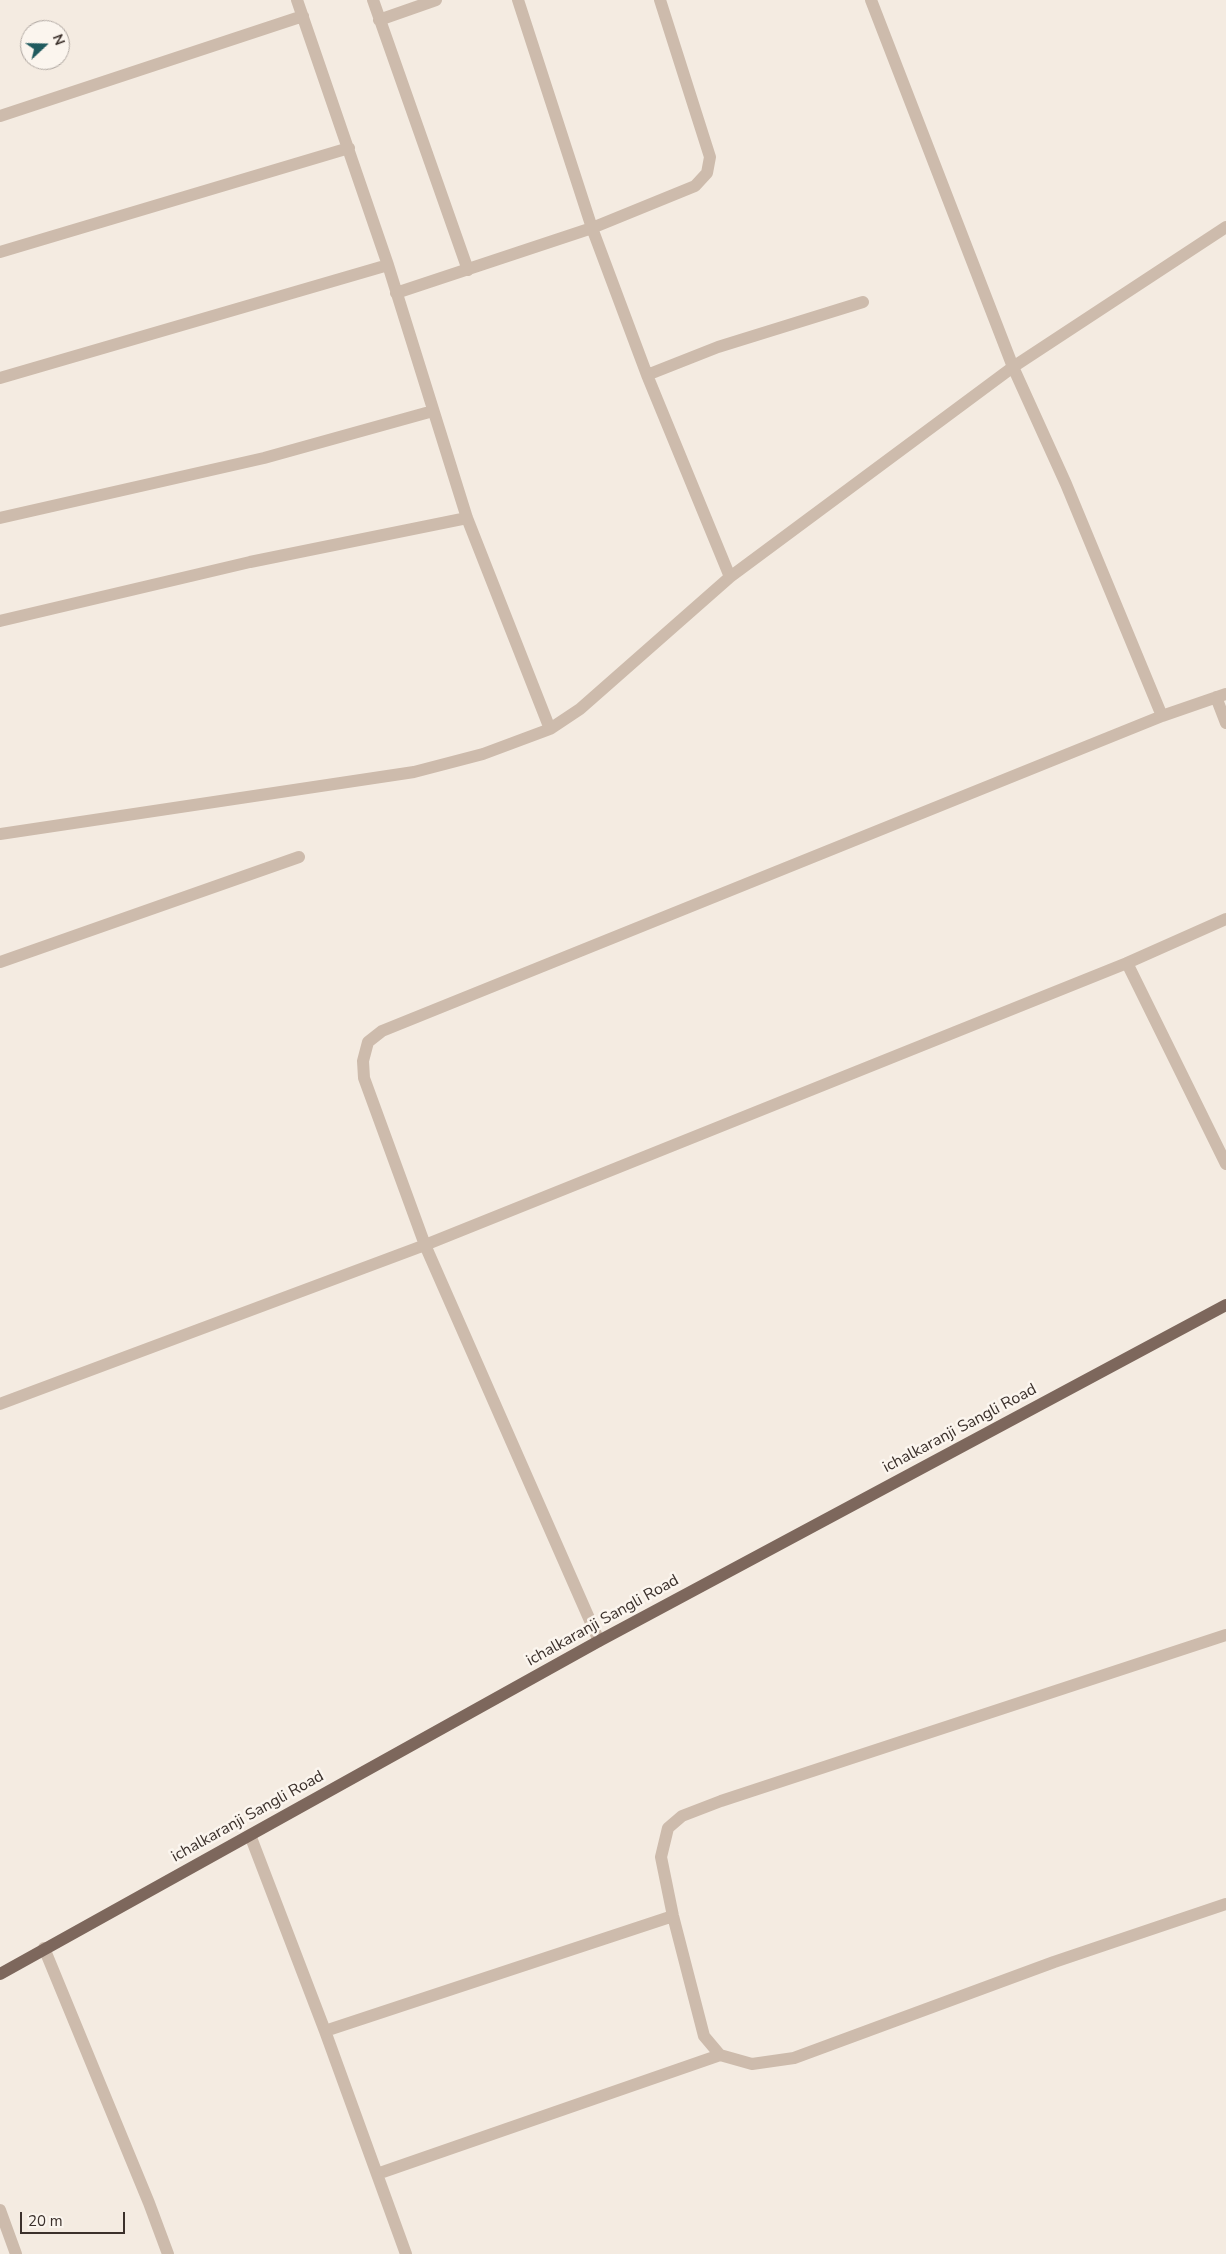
<!DOCTYPE html>
<html>
<head>
<meta charset="utf-8">
<style>
	body { margin:0 }
	#map { position:relative; width:1226px; height:2254px; overflow:hidden; background:#f4ebe1; font-family:"Nunito Sans",sans-serif }
	canvas { display:block }
	.north { position:absolute; left:20px; top:20px; width:50px; height:50px; box-sizing:border-box; background:#fbf5ee; border:1px solid #aea6a0; border-radius:50%; rotate:69deg; font-size:14px; font-weight:700; line-height:20px; text-align:center; color:#3b302b }
	.north::after { content:''; display:block; margin:auto; width:18px; height:22px; background:#1f5a5e; clip-path:polygon(50% 0,100% 100%,50% 72%,0 100%) }
	.scale { position:absolute; left:20px; top:2212px; width:105px; height:22px; box-sizing:border-box; border:2px solid #3b302b; border-top:0; padding-left:6px; font-size:15px; line-height:18px; white-space:nowrap; color:#3b302b; -webkit-text-stroke:4px #fbf5ee; paint-order:stroke }
</style>
</head>
<body>
<div id="map">
<canvas width="1226" height="2254"></canvas>
<div class="north">N</div>
<div class="scale">20 m</div>
</div>
<script>
const context = document.querySelector('canvas').getContext('2d');
context.lineJoin = 'round';
const shape = rows => new Path2D(rows.map(r => 'M' + r).join(''));
function trace(path, color, width, dash) { context.strokeStyle = color; context.lineWidth = width; context.lineCap = dash ? 'butt' : 'round'; context.setLineDash(dash || []); context.stroke(path); }
function label(font, color, halo, rows, align = 'center') {
  context.font = font + ' "Nunito Sans",sans-serif'; context.lineWidth = 5; context.setLineDash([]); context.textBaseline = 'middle'; context.strokeStyle = halo; context.fillStyle = color; for (const [text, x, y, turn = 0] of rows) {
    context.save(); context.translate(x, y); context.rotate((+turn || 0) * Math.PI / 180); context.textAlign = isNaN(turn) ? turn : align; if (halo) context.strokeText(text, 0, 0); context.fillText(text, 0, 0); context.restore();
  }
}
const minor = shape([
	[297,0,388,265,467,518,550,729],
	[373,0,468,270],
	[518,0,592,228,647,375,730,577],
	[871,0,1013,367,1066,484,1162,716],
	[379,20,436,0],
	[0,116,303,16],
	[0,252,349,148],
	[396,293,592,228,695,186,707,173,710,157,660,0],
	[647,375,718,347,863,302],
	[0,378,388,265],
	[0,518,264,458,433,411],
	[0,621,250,562,467,518],
	[1216,697,1226,723],
	[0,834,414,772,483,754,550,729,580,709,730,577,1013,367,1226,227],
	[0,962,299,857],
	[1127,963,1226,1164],
	[0,1404,425,1245,1127,963,1226,919],
	[1226,1635,721,1801,682,1816,668,1828,661,1857,673,1916,704,2036,720,2055,752,2064,794,2058,1054,1962,1226,1904],
	[599,1641,425,1245,364,1078,363,1061,368,1042,382,1031,1162,716,1226,694],
	[250,1835,325,2031,406,2254],
	[44,1948,149,2203,168,2254],
	[325,2031,673,1916],
	[377,2174,720,2055],
	[0,2210,16,2254]
]);
const major = shape([
	[0,1974,599,1641,1226,1305]
]);
const streetNames = [
	["ichalkaranji Sangli Road",960,1429,-28],
	["ichalkaranji Sangli Road",603,1621,-29],
	["ichalkaranji Sangli Road",248,1817,-29]
];
trace(minor, '#cdbbac', 12);
trace(major, '#7d675c', 12);
label('16px', '#3b302b', '#fbf5ee', streetNames);
</script>
</body>
</html>
